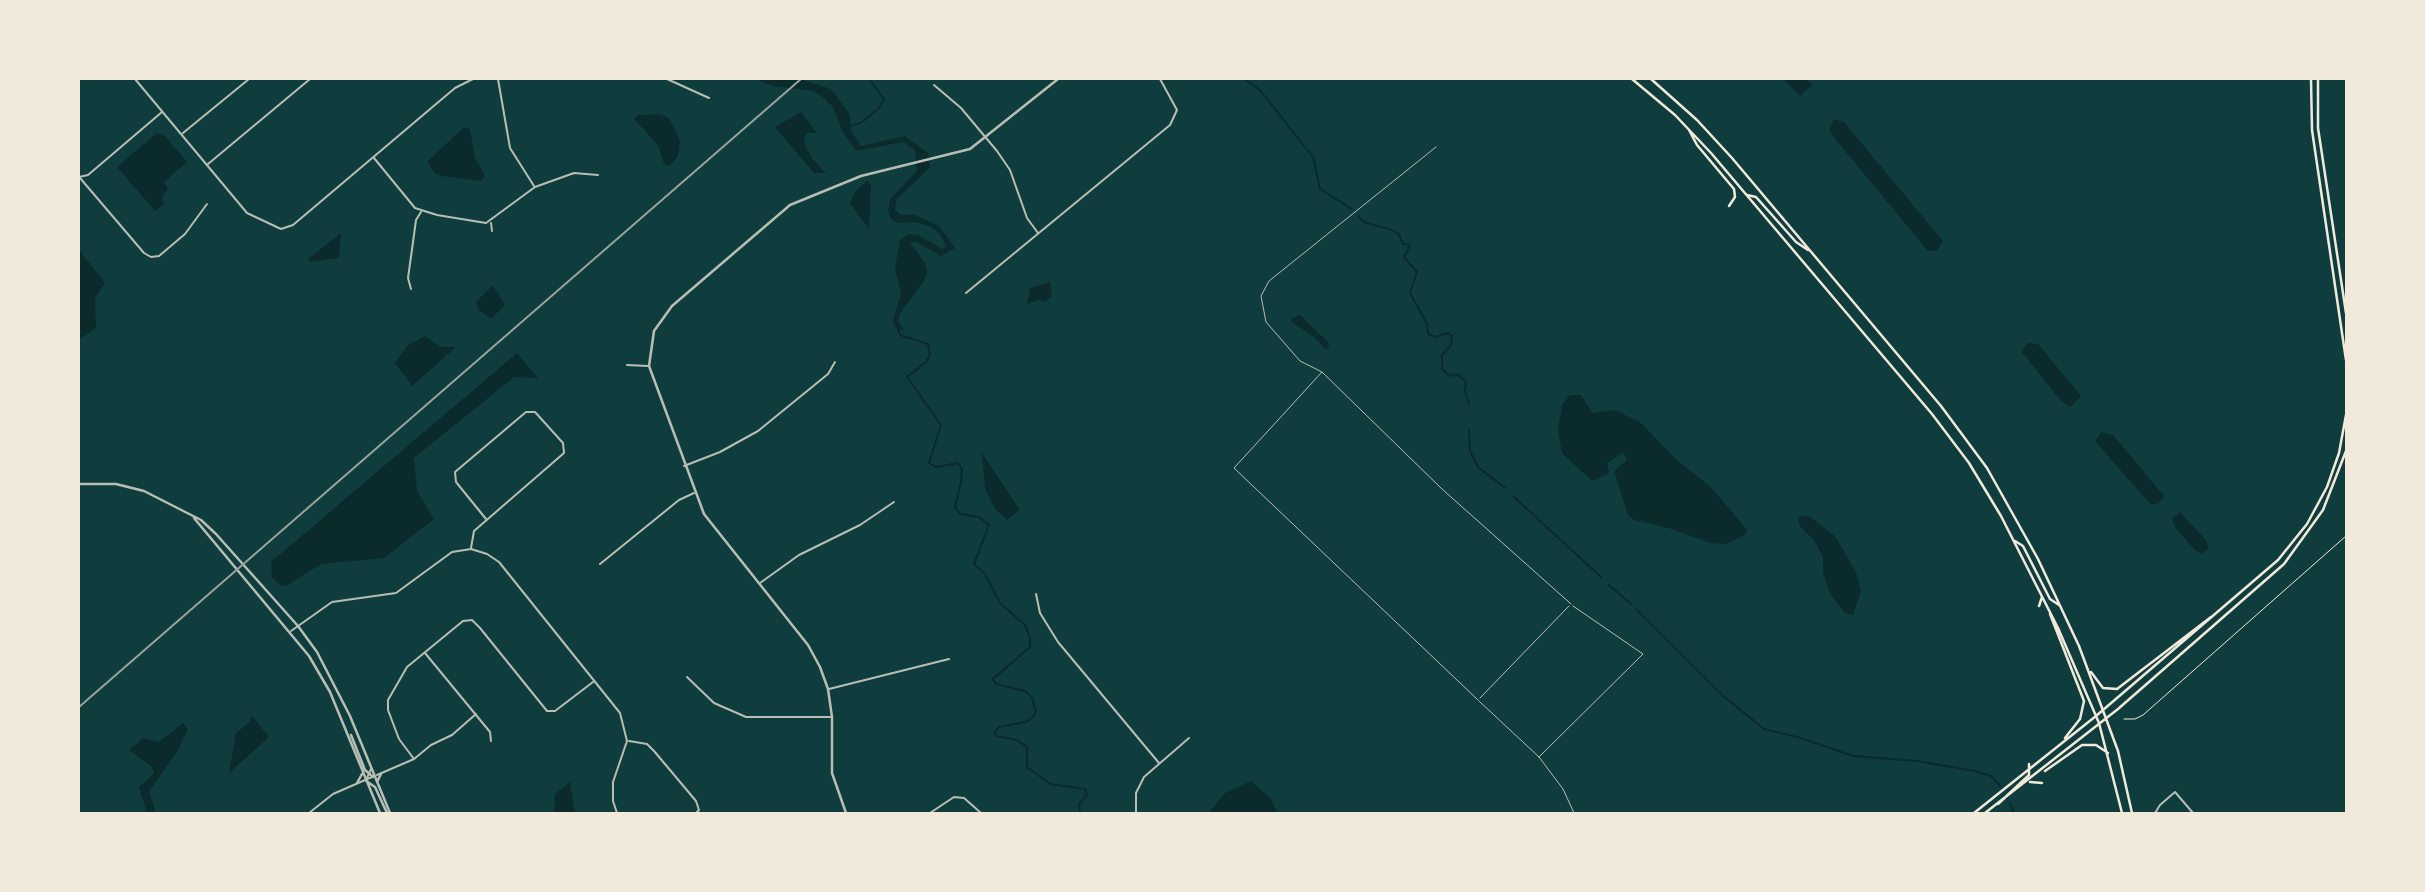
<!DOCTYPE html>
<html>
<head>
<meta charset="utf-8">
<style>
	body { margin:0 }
	#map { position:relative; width:2425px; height:892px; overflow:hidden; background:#0f3d3e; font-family:"Golos Text",sans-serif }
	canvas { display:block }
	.frame { position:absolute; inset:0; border:80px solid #f1e9da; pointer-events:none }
</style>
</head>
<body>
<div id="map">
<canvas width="2425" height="892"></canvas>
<div class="frame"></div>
</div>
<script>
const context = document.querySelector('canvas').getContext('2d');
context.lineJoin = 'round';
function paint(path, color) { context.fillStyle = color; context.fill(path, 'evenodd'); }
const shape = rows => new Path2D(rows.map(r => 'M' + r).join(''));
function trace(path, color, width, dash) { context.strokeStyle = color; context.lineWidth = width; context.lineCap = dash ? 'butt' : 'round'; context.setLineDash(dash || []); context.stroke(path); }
const water = shape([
	[755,79,800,79,831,89,850,115,851,130,861,146,905,136,928,153,930,167,896,200,895,210,901,215,915,215,939,226,955,248,941,256,915,241,910,243,925,263,927,272,924,281,900,313,898,321,905,331,895,327,893,320,901,294,895,268,900,240,909,234,918,235,942,249,946,246,940,234,932,227,914,222,899,223,891,219,888,211,890,199,917,171,915,150,903,142,856,151,842,130,833,107,824,98,814,91,773,86],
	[1783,79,1807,79,1812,85,1800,96],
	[801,112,817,133,806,133,804,143,812,159,826,173,814,173,775,127],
	[660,114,669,118,680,141,678,156,669,166,664,164,658,145,634,119,639,115],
	[1834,119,1844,122,1943,241,1936,251,1928,251,1836,140,1829,130],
	[464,127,470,129,475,158,485,175,481,181,442,176,436,174,427,162],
	[157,133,165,136,187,162,164,182,168,189,162,197,164,204,155,211,117,167],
	[867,181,871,185,869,229,850,203,855,192],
	[341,233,339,258,311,262,308,259],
	[79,250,105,283,95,298,96,328,79,340],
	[1050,282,1052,296,1045,302,1039,300,1027,304,1030,288],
	[493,285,505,305,491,319,479,310,476,302],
	[1300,315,1328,342,1329,346,1326,350,1314,337,1292,322,1291,319],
	[425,336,441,347,456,347,412,386,395,363,407,346],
	[2028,343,2038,344,2081,396,2070,407,2061,401,2021,351],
	[517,353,538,378,514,377,414,458,417,491,434,519,384,558,321,564,288,585,281,586,272,578,271,562],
	[1570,395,1581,395,1592,413,1615,410,1641,423,1678,461,1711,487,1747,530,1745,535,1726,544,1710,543,1672,529,1634,520,1628,515,1614,471,1627,460,1623,452,1607,463,1609,473,1592,481,1562,453,1558,430,1562,405],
	[2101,432,2113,435,2164,496,2159,503,2151,505,2095,441],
	[982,453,1020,510,1007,520,996,510,985,489],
	[2180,512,2207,541,2208,549,2202,554,2195,550,2175,527,2172,519],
	[1802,515,1810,517,1835,536,1856,572,1861,591,1853,615,1845,613,1830,594,1823,573,1823,557,1814,540,1800,526,1798,518],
	[252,716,269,737,229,773,236,733,250,722],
	[183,723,188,729,175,755,149,791,156,813,147,813,139,787,154,773,152,767,129,750,143,738,159,742],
	[1251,781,1270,798,1278,813,1209,813,1225,793],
	[570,782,575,813,554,813,555,794]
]);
const stream = shape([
	[1244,79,1259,89,1313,157,1320,189,1352,209],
	[850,126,861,123,879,108,884,99,869,79],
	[1358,216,1364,222,1392,230,1399,234,1403,244,1410,245,1404,257,1417,272,1410,293,1427,324,1428,334,1435,337,1448,333,1452,336,1451,345,1442,355,1442,369,1450,376,1457,374,1466,382,1465,392,1469,404],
	[898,328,900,335,928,344,930,355,926,362,907,377,941,425,929,463,936,467,958,463,962,469,961,482,955,507,960,514,979,517,989,525,974,564,985,574,1000,603,1025,625,1030,637,1030,647,993,679,996,684,1025,691,1032,698,1036,711,1034,716,1026,722,999,727,995,732,996,736,1017,740,1027,747,1027,767,1050,784,1085,789,1087,795,1079,804,1080,813],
	[1469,430,1470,451,1478,467,1505,488],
	[1514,497,1601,577],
	[1609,585,1632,605],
	[1636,609,1722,695,1764,729,1801,738,1853,756,1917,761,1975,771,1991,776,2000,786],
	[2010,803,2014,813]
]);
const path = shape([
	[2124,719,2135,719,2143,715,2346,536]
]);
const service = shape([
	[1322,372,1300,361,1266,322,1261,296,1269,281,1436,147],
	[1480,698,1569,606],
	[1478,700,1234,468,1322,372,1442,489,1571,604],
	[1479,701,1539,757,1563,789,1574,813],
	[1539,757,1643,654,1573,606]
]);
const minor = shape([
	[135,79,247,213,281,229,293,225,455,88,473,79],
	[498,79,510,148,534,186],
	[574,79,607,79],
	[667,79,709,98],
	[934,85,961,108,997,151,1010,170,1027,218,1038,233],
	[183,133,249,79],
	[374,158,415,208,437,215,486,223,535,187,574,173,598,175],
	[208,164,310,79],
	[79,177,88,175,162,112],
	[80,178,144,253,151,257,159,256,185,234,207,204],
	[491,223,492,231],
	[411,289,408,278,413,242,416,220,421,212],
	[966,293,1170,125,1177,110,1160,79],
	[627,365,648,366],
	[684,466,720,452,758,431,828,374,835,362],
	[471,548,474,531,564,453,563,443,535,412,526,412,455,472,456,482,486,519],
	[600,564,679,500,694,493],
	[760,583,799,555,860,525,894,502],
	[1036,594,1040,613,1058,642,1159,763],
	[291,631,332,602,396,593,452,552,471,549,487,554,499,562,620,713,627,741,613,782,613,801,617,813],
	[425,653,490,732,491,741],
	[687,677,714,703,746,717,831,717],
	[829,689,949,659],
	[629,741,647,744,654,751,696,801,699,810,696,813],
	[414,759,399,739,388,710,388,700,407,667,463,621,472,620,480,628,547,711,555,711,593,682],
	[377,775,414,759,431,745,452,735,476,714],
	[367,778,371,769],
	[309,813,333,794,372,777],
	[930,813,954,797,964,798,981,813],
	[1136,813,1136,793,1144,777,1189,738],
	[2155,813,2160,805,2175,792,2193,813]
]);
const tertiary = shape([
	[79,484,116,484,144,491,201,520,216,534,298,626,317,652,350,716,390,813],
	[194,518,309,656,330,692,380,813],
	[351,735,365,770,373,777],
	[365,780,375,787,387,813],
	[377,782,381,774],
	[357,783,362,774],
	[846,813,832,773,832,717,828,689,820,667,808,645,704,514,649,366,654,331,672,306,790,205,861,176,970,149,1058,79]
]);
const secondary = shape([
	[1632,79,1675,115,1711,153,1932,414,1969,463,2001,516,2058,628,2099,723,2122,813],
	[1651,79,1697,120,1732,158,1941,406,1987,468,2038,559,2079,646,2118,751,2132,813],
	[2311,79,2312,130,2346,360],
	[2318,79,2318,128,2346,313],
	[1689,130,1697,145,1734,189,1735,197,1729,206],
	[1747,195,1756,197,1796,242,1808,250],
	[2015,541,2023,546,2050,599,2059,605],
	[2039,606,2042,597],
	[2050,614,2084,701,2080,719,2065,738],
	[2091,672,2103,688,2117,689,2211,617],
	[2045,771,2082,745,2096,745,2108,753],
	[2030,782,2042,783],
	[1998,804,2029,775,2029,764],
	[1974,813,2096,716,2278,560,2307,524,2327,487,2339,453,2346,415],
	[1985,813,2118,709,2284,564,2323,510,2346,451]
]);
const rail = shape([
	[79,707,801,79]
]);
paint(water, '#0a2a2b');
trace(stream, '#0a2a2b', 2);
trace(path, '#f1e9da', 1);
trace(service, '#b8beb3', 1);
trace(minor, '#b8beb3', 2);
trace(tertiary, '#b8beb3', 2.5);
trace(secondary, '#f1e9da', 2.5);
trace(rail, '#97a49c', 2);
</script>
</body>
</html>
